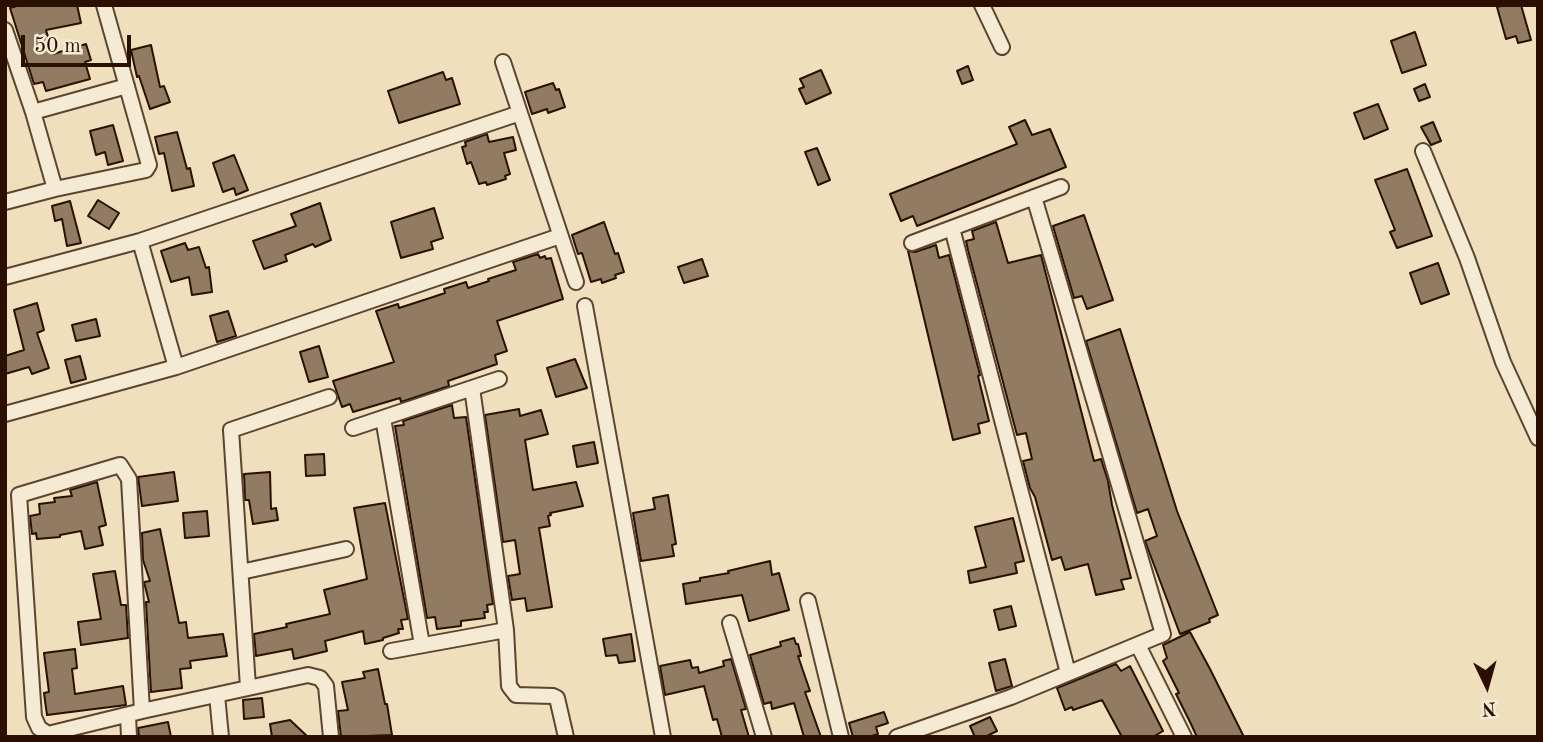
<!DOCTYPE html>
<html>
<head>
<meta charset="utf-8">
<style>
	body { margin:0 }
	#map { position:relative; width:1543px; height:742px; overflow:hidden; background:#f0dfbd; font-family:"Old Standard TT",serif }
	canvas { display:block }
	.frame { position:absolute; inset:0; border:7px solid #2b1001; pointer-events:none }
	.north { position:absolute; left:1452px; top:651px; width:70px; height:70px; -webkit-text-stroke:5px #f5ead4; paint-order:stroke; rotate:175deg; font-size:19px; font-weight:700; line-height:28px; text-align:center; color:#2b1001 }
	.north::after { content:''; display:block; margin:auto; width:24px; height:32px; background:#2b1001; clip-path:polygon(50% 0,100% 100%,50% 72%,0 100%) }
	.scale { position:absolute; left:21px; top:35px; width:110px; height:32px; box-sizing:border-box; border:4px solid #2b1001; border-top:0; padding-left:9px; font-size:21px; line-height:24px; white-space:nowrap; color:#2b1001; -webkit-text-stroke:5px #f5ead4; paint-order:stroke }
</style>
</head>
<body>
<div id="map">
<canvas width="1543" height="742"></canvas>
<div class="frame"></div>
<div class="north">N</div>
<div class="scale">50 m</div>
</div>
<script>
const context = document.querySelector('canvas').getContext('2d');
context.lineJoin = 'round';
function paint(path, color) { context.fillStyle = color; context.fill(path, 'evenodd'); }
const shape = rows => new Path2D(rows.map(r => 'M' + r).join(''));
function trace(path, color, width, dash) { context.strokeStyle = color; context.lineWidth = width; context.lineCap = dash ? 'butt' : 'round'; context.setLineDash(dash || []); context.stroke(path); }
const building = shape([
	[20,5,77,5,81,23,46,30,53,54,86,44,91,60,85,62,90,79,46,91,43,82,34,84,10,8,20,5],
	[1505,5,1521,5,1531,40,1518,43,1516,36,1506,39,1497,7,1505,5],
	[1415,32,1426,65,1402,73,1391,41,1415,32],
	[151,45,160,87,164,86,170,102,150,109,139,76,137,77,131,50,151,45],
	[968,66,973,80,962,84,957,71,968,66],
	[821,70,831,93,806,104,799,89,804,87,800,79,821,70],
	[443,72,446,80,452,78,460,104,399,123,388,91,443,72],
	[553,83,556,90,559,89,565,107,548,113,547,109,532,114,525,92,553,83],
	[1425,84,1430,97,1419,101,1414,89,1425,84],
	[1378,104,1388,129,1364,139,1354,113,1378,104],
	[1025,120,1032,135,1050,129,1066,167,917,226,913,216,901,221,890,194,1017,144,1009,127,1025,120],
	[1433,122,1441,141,1431,145,1421,127,1433,122],
	[113,125,123,161,108,165,105,152,96,155,90,131,113,125],
	[177,132,187,169,190,168,194,186,172,191,164,153,159,154,155,137,177,132],
	[487,134,489,142,513,137,516,150,504,153,510,174,505,176,506,179,487,185,486,182,479,184,471,162,467,164,462,147,466,146,465,142,487,134],
	[817,148,830,180,818,185,805,152,817,148],
	[234,155,248,190,236,195,234,188,223,192,213,163,234,155],
	[1407,169,1432,236,1397,248,1390,232,1395,230,1375,180,1407,169],
	[98,200,119,213,109,229,88,216,98,200],
	[70,201,81,243,67,246,62,219,55,221,52,206,70,201],
	[320,203,331,240,315,247,313,244,285,255,287,261,264,269,253,241,296,226,291,214,320,203],
	[434,208,443,238,431,242,433,249,401,258,391,222,434,208],
	[1084,215,1113,300,1087,309,1082,296,1074,298,1053,226,1084,215],
	[604,222,615,254,618,253,624,272,615,275,616,278,602,283,601,279,591,282,582,253,578,254,572,235,604,222],
	[996,222,1008,263,1041,255,1094,461,1101,459,1108,481,1112,505,1131,578,1121,580,1124,589,1096,595,1088,564,1065,570,1061,557,1052,560,1035,497,1030,488,1023,461,1032,459,1026,433,1017,435,968,250,966,241,974,239,972,231,996,222],
	[185,243,188,250,199,247,206,268,209,267,212,292,192,295,189,277,171,282,161,251,185,243],
	[936,245,939,258,949,255,980,375,978,376,989,421,978,424,980,433,953,440,908,251,915,252,936,245],
	[538,254,540,258,545,256,546,259,551,258,563,299,497,321,507,351,495,355,497,364,448,381,449,386,401,402,400,398,353,412,350,404,342,407,333,381,394,362,376,311,398,304,399,308,430,298,445,293,444,289,466,282,468,288,489,281,488,279,516,270,513,262,538,254],
	[702,259,708,276,684,283,678,267,702,259],
	[1438,263,1449,294,1421,304,1410,273,1438,263],
	[37,303,44,330,37,333,49,368,32,374,29,367,5,374,5,356,24,350,14,310,37,303],
	[228,311,236,336,217,342,210,316,228,311],
	[96,319,100,336,76,341,72,325,96,319],
	[1120,329,1177,511,1218,615,1209,619,1210,622,1180,634,1145,541,1157,536,1148,509,1137,513,1086,341,1120,329],
	[319,346,328,377,309,382,300,352,319,346],
	[80,356,86,379,71,383,65,360,80,356],
	[575,359,587,388,556,397,547,368,575,359],
	[452,405,454,418,466,417,493,604,487,605,488,612,484,612,485,618,461,621,461,626,437,629,435,617,427,618,395,426,404,425,403,421,452,405],
	[519,409,520,416,541,410,548,434,525,440,533,490,576,482,583,506,550,513,551,515,548,516,550,526,539,528,552,607,527,611,525,598,512,600,508,576,520,574,515,540,503,542,485,415,519,409],
	[594,442,598,463,577,467,573,446,594,442],
	[324,454,325,475,306,476,305,455,324,454],
	[174,472,178,501,142,506,138,477,174,472],
	[270,472,271,509,276,508,278,520,253,524,249,500,245,500,244,474,270,472],
	[97,482,106,525,99,527,103,545,85,549,81,531,60,535,60,537,37,539,36,533,32,534,30,516,40,514,39,504,55,502,54,498,72,496,70,490,97,482],
	[668,495,676,544,672,545,674,556,641,561,633,513,655,509,653,498,668,495],
	[385,503,408,619,401,620,403,629,398,629,399,633,383,638,383,640,365,644,363,631,325,641,327,651,294,659,292,649,256,656,254,634,287,627,286,624,330,614,324,590,367,579,354,508,385,503],
	[207,511,209,536,185,538,183,513,207,511],
	[1013,518,1024,561,1015,563,1017,573,970,583,968,571,986,567,975,527,1013,518],
	[160,529,179,623,186,622,188,638,223,634,227,656,190,661,191,668,180,669,182,688,151,692,146,602,149,602,144,582,150,581,143,560,142,533,160,529],
	[770,561,772,575,779,573,789,610,749,621,742,595,686,604,683,584,700,581,700,578,729,573,728,571,770,561],
	[115,571,121,605,126,605,128,638,81,645,78,622,101,619,93,574,115,571],
	[1011,606,1016,626,999,630,994,610,1011,606],
	[1190,632,1210,669,1244,737,1197,737,1191,724,1176,694,1179,693,1163,661,1167,658,1163,645,1190,632],
	[631,634,635,661,619,663,617,655,606,656,603,639,631,634],
	[794,638,796,644,798,644,801,656,798,656,810,691,805,692,821,737,804,737,794,703,772,709,771,702,764,704,750,655,781,646,780,642,794,638],
	[75,649,77,668,72,669,75,694,123,686,126,705,47,715,44,693,49,692,44,653,75,649],
	[731,659,746,709,741,710,749,737,722,737,717,719,713,720,704,686,665,695,660,666,690,660,692,668,698,667,699,673,724,666,723,661,731,659],
	[1005,659,1012,686,996,691,989,663,1005,659],
	[1116,664,1121,671,1130,666,1163,731,1153,737,1122,737,1102,700,1073,710,1072,707,1065,710,1057,688,1116,664],
	[378,669,385,704,387,704,392,735,341,737,338,711,348,710,342,682,365,678,363,672,378,669],
	[262,698,264,717,244,719,243,700,262,698],
	[884,712,888,723,876,727,878,734,869,737,853,737,849,723,884,712],
	[990,717,997,731,985,737,975,737,970,726,990,717],
	[290,720,308,737,272,737,270,724,290,720],
	[168,722,171,737,139,737,138,728,168,722]
]);
const street = shape([
	[982,5,1002,47],
	[5,30,33,112,55,189,5,202],
	[503,62,576,282],
	[33,112,127,86],
	[1423,151,1467,258,1503,362,1538,438],
	[55,189,146,170,149,165,104,5],
	[952,228,1068,673],
	[912,243,1061,187],
	[5,277,140,241,520,113],
	[585,306,663,737],
	[176,367,560,236],
	[472,388,506,630,509,686,516,695,553,696,557,698,566,737],
	[5,414,176,367,140,241],
	[383,418,422,645],
	[353,428,499,379],
	[241,572,346,549],
	[808,601,841,737],
	[730,623,764,737],
	[1138,645,1184,737],
	[391,651,506,630],
	[248,687,231,430,329,397],
	[217,695,221,737],
	[142,711,129,479,120,465,19,495,34,717,39,728,48,734,142,711,308,675,320,678,326,686,331,737],
	[128,715,129,737],
	[897,737,1011,697,1163,634,1034,197]
]);
paint(building, '#917c63');
trace(building, '#2b1001', 2);
trace(street, '#5c4430', 18);
trace(street, '#f5ead4', 14);
</script>
</body>
</html>
